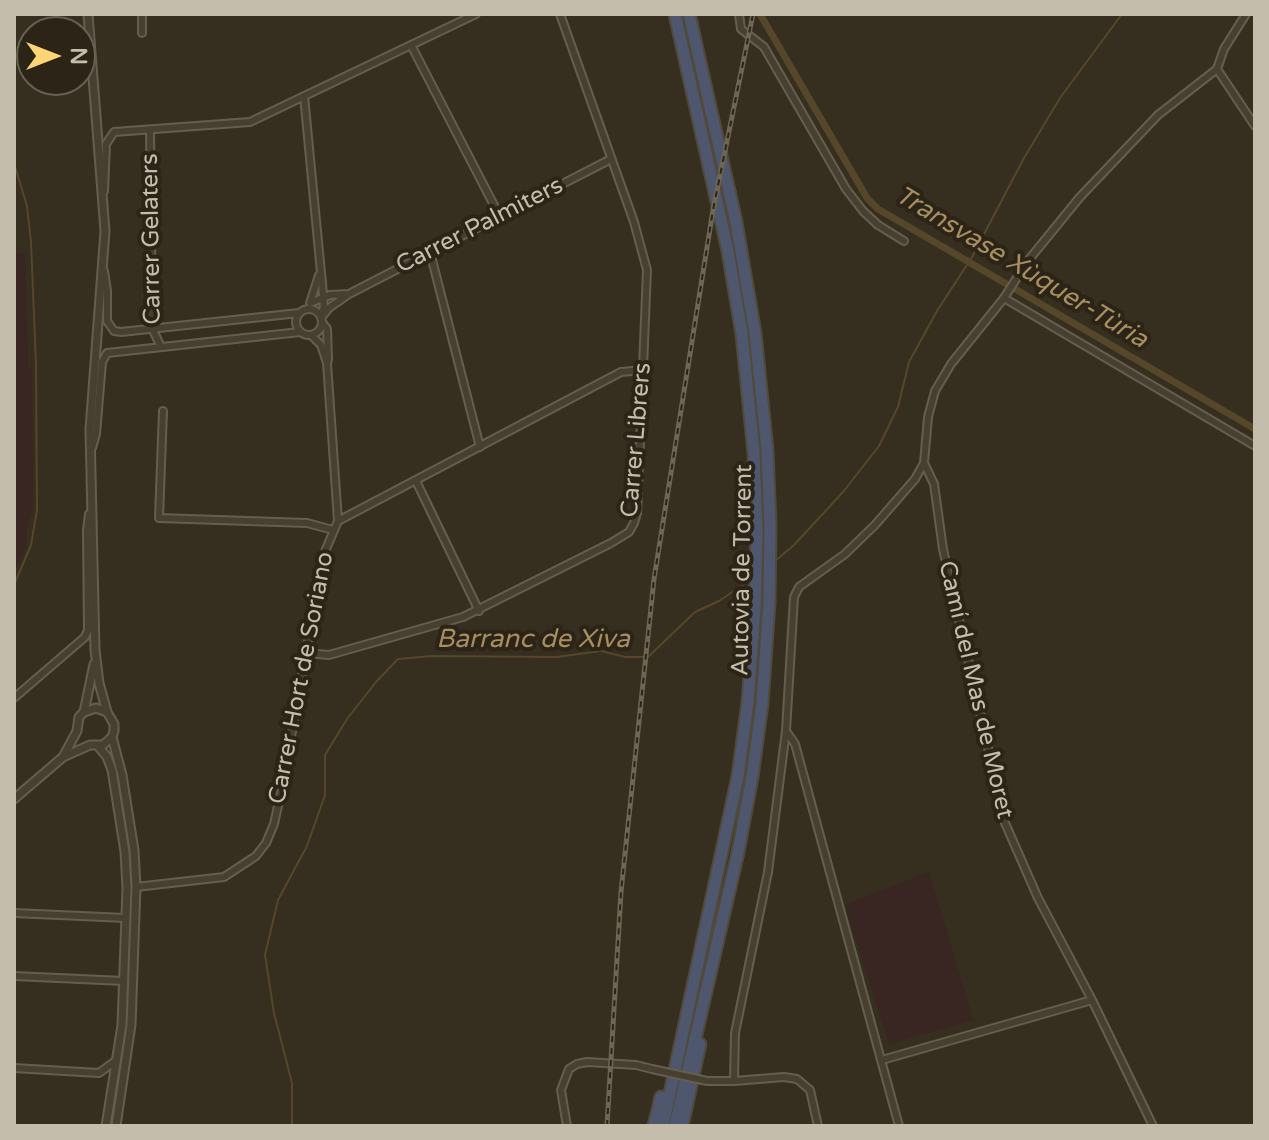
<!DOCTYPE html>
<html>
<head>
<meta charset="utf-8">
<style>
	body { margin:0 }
	#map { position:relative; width:1269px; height:1140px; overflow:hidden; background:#362e1e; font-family:"Varela Round",sans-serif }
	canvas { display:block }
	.frame { position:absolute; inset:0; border:16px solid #c4bdab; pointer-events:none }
	.north { position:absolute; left:16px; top:16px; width:80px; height:80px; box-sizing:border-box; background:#2b2417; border:2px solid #686152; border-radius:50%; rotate:90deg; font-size:22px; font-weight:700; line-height:32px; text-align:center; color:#c4bdab }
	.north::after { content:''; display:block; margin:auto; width:28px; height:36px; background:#fdd577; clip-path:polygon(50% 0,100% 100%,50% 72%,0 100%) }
</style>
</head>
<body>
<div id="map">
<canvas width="1269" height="1140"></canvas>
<div class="frame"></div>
<div class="north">N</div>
</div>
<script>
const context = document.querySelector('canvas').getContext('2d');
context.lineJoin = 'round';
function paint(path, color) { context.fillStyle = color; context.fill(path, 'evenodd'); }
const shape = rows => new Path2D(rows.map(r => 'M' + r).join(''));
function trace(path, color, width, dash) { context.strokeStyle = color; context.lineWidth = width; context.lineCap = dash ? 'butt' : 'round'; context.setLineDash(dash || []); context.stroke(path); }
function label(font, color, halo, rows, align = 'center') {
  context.font = font + ' "Varela Round",sans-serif'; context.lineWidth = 8; context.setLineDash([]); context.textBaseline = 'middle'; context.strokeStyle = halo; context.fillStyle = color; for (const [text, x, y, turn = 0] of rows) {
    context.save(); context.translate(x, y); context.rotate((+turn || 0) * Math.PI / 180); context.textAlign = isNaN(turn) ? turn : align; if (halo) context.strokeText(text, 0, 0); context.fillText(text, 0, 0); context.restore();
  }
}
const green = shape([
	[14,252,25,254,28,366,32,371,33,487,33,507,27,528,26,546,14,573],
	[929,872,973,1020,889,1044,845,905]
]);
const stream = shape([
	[14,163,27,206,31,242,36,365,37,510,31,545,14,585],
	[774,562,794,545,843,492,879,446,898,407,909,362,937,311,972,257,1024,158,1060,98,1122,14],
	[292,1126,292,1083,274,1013,265,955,278,900,307,846,325,795,325,755,347,719,376,682,398,659,432,656,557,657,601,651,625,657,648,657,695,612,719,601,750,580]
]);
const canal = shape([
	[760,14,867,198,878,209,1255,429]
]);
const minor = shape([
	[142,14,142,33],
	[739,14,741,29,764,47,846,189,863,211,878,225,904,241],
	[411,45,499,215],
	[1217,69,1255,126],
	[304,96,322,283,324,308,322,312],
	[150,131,152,328,160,345],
	[104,191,106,144,114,132,250,122,476,14],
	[430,252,480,447],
	[104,271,107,291,107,321,114,331,121,332,299,313],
	[1004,298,1255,446],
	[310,303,330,295,349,294],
	[310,303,319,275],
	'296 322a13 13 0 1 1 26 0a13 13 0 1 1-26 0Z',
	[321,318,329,308,349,294,611,159],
	[322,322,327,329,328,360],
	[311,335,321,345,327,363,338,521],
	[163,411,159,518,307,523,333,530],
	[92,448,96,434,102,362,107,353,300,332],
	[924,463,934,484,943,549,1005,823,1038,898,1092,1000,1153,1126],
	[416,481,479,611],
	[306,653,329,655,463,617,611,543,629,532,634,523,637,513,647,270,634,222,560,14],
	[14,698,85,637,88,630,87,530,89,514],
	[786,731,795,744,899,1126],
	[136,887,224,877,256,856,266,843,274,824,282,788,323,556,338,521,621,372,644,370],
	[14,913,126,918],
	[14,976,124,981],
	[882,1060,1092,1000],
	[14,1068,99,1073,114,1062],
	[707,1081,734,1081],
	[567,1126,561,1090,569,1069,577,1064,587,1062,636,1065,652,1069],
	[818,1126,810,1090,797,1079,784,1077,734,1081,735,1033,768,872,786,731,794,597,799,587,845,554,875,525,915,479,924,463,928,417,935,391,951,364,1004,298,1027,262,1080,197,1158,115,1217,69,1224,49,1246,14]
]);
const tertiary = shape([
	[84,712,96,708,107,712],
	[112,737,122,775,134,850,136,887,131,1025,116,1126],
	[98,746,107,757,112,770,125,852,127,888,122,1025,106,1126],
	[63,757,77,731,79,717,84,712,94,664],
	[14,799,63,757,90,745,103,745,112,737,114,731,114,724,107,712,99,683,95,650,90,429,105,231,88,14]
]);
const motorway = shape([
	[654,1126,661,1097],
	[663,1126,738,776,748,702,755,608,757,532,754,453,742,334,728,251,675,14],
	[675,1126,738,852,752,777,762,704,769,603,770,526,767,450,755,333,736,222,689,14],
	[682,1126,700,1044]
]);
const rail = shape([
	[607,1126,621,892,654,579,713,210,753,14]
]);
const minorBridge = shape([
	[652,1069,707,1081]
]);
const streetNames = [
	["Carrer Palmiters",480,226,-27],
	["Carrer Gelaters",152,239,-91],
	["Carrer Librers",637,440,-85],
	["Autovia de Torrent",743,570,-89],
	["Carrer Hort de Soriano",302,678,-79],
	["Camí del Mas de Moret",975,690,77]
];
const waterNames = [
	["Transvase Xùquer-Tùria",1021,268,31],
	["Barranc de Xiva",533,640]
];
paint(green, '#392522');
trace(stream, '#56472a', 2);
trace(canal, '#56472a', 7);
trace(minor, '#655e4f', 10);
trace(tertiary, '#655e4f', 11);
trace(motorway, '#514a3c', 15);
trace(minor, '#474031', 6);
trace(tertiary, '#474031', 7);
trace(motorway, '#4e576d', 11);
trace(rail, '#6e6553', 5);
trace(rail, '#2b2417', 2, [6]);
trace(minorBridge, '#655e4f', 10, []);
trace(minorBridge, '#474031', 6);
label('24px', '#c4bdab', '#2b2417', streetNames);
label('italic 26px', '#a68e61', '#2b2417', waterNames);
</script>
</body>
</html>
